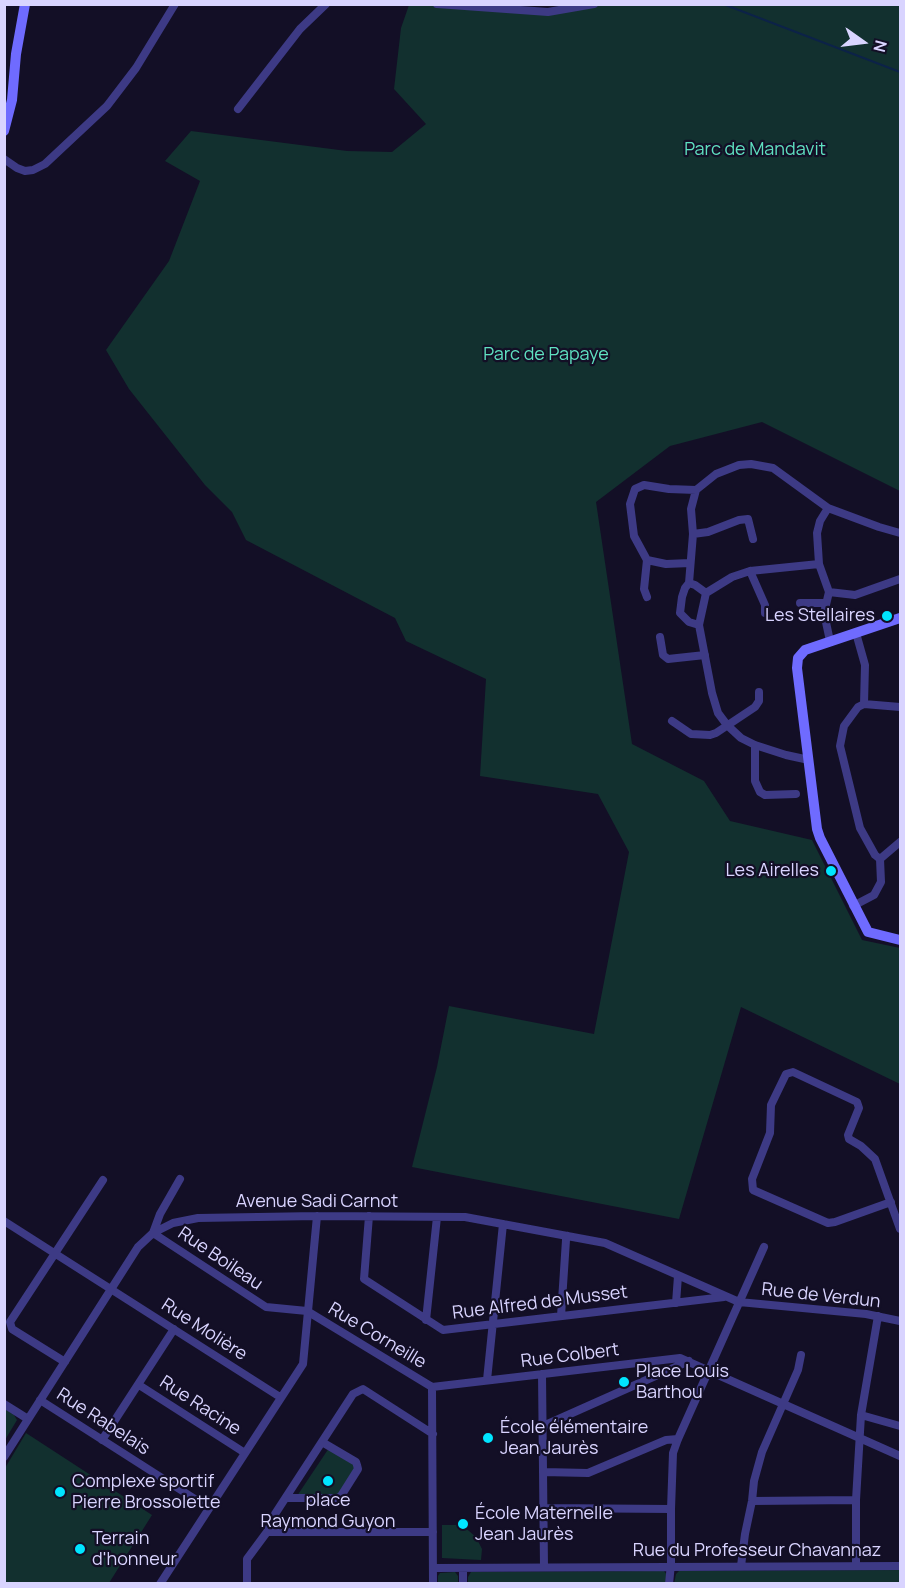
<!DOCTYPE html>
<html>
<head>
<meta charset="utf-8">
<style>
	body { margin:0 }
	#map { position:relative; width:905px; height:1588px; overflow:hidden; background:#130f26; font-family:Manrope,sans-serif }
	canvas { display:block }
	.frame { position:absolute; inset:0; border:6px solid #d9d4ff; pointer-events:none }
	.north { position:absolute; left:833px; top:12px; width:60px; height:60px; -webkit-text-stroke:4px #130f26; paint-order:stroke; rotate:104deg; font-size:16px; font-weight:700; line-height:24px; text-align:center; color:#d9d4ff }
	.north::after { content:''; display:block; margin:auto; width:21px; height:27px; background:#d9d4ff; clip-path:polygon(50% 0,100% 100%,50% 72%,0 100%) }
</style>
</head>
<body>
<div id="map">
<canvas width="905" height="1588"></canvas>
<div class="frame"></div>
<div class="north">N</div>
</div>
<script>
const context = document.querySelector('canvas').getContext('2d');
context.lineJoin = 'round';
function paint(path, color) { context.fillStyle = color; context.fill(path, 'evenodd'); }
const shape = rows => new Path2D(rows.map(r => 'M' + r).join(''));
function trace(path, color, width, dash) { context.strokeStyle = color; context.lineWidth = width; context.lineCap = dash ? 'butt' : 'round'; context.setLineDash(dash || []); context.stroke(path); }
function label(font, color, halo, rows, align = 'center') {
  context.font = font + ' Manrope,sans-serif'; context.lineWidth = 4.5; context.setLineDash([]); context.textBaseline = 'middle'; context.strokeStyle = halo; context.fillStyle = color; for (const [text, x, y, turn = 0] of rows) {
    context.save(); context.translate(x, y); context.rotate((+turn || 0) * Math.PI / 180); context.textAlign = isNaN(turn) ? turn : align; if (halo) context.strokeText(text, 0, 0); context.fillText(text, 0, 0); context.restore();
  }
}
const green = shape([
	[583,4,900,5,900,491,762,422,670,446,596,502,632,744,704,781,730,821,812,840,862,940,900,948,900,1084,741,1007,679,1219,412,1167,437,1067,449,1006,594,1034,629,852,598,794,480,776,486,679,406,641,395,618,246,540,232,512,205,485,129,389,106,350,169,261,200,181,165,161,191,131,347,151,392,152,426,124,394,89,401,28,409,5,437,5,538,12],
	[5,1409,14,1415,17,1420,5,1440],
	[26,1433,152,1515,109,1583,5,1583,5,1468],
	[329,1448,355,1464,356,1468,340,1495,297,1496],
	[442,1525,462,1525,476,1537,482,1549,481,1560,442,1558],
	[900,1570,900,1583,674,1584,676,1574,679,1571],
	[664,1571,667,1575,666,1584,468,1584,468,1577,471,1572],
	[455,1572,458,1576,458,1583,438,1583,438,1576,440,1573]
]);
const stream = shape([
	[723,4,900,72]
]);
const street = shape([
	[437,4,548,12,594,4],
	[238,109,300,29,326,4],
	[4,159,17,168,25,171,33,170,45,164,107,106,136,68,175,4],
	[828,508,820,521,817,533,819,564,829,592],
	[693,534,708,532,739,520,748,519,753,539],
	[690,563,666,564,647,560,634,536,630,504,635,489,644,485,669,489,696,490],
	[750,571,765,605,765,613],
	[689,583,693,534,691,509,696,490,716,474,739,465,751,464,773,468,828,508,879,527,900,533],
	[689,583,695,585,706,593,699,625,689,622,680,613,682,597,685,588,689,583],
	[706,593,732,577,750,571,819,564],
	[647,597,644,589,647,560],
	[800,603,826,603],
	[699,625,712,693,718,713,727,725,741,738,755,745,786,755,809,760],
	[856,633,865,665,864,704],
	[660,637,663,655,668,659,705,655],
	[830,641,824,613,829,592,855,595,900,579],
	[864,704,900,707],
	[672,721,691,734,710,735,716,733,755,707,759,701,759,692],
	[755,745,755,781,760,792,765,795,796,794],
	[880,859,900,842],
	[853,906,874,895,881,882,880,859,875,855,860,828,840,746,844,726,858,707,864,704],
	[180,1179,160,1214,153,1233,266,1307,307,1311,432,1387],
	[891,1202,835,1222,828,1223,753,1190,752,1179,770,1133,771,1105,786,1074,793,1072,857,1102,859,1108,848,1135,849,1139,861,1146,875,1159,900,1229],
	[369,1216,364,1279,443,1330,724,1297],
	[4,1221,280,1397],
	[676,1303,678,1276],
	[561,1316,566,1240,568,1236],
	[426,1320,437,1217],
	[65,1362,12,1329,10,1322,103,1180],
	[542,1374,544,1567],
	[487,1380,503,1224],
	[139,1385,245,1453],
	[432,1387,680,1358,900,1456],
	[432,1387,433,1584],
	[40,1400,209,1508],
	[4,1404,28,1419],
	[861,1415,900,1426],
	[543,1426,689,1361],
	[102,1440,174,1329],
	[4,1457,138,1247,153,1233,173,1223,198,1218,317,1216,465,1217,605,1243,739,1302,866,1314,900,1321],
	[543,1472,588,1473,666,1440,678,1439],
	[286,1498,337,1498,341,1496,358,1469,357,1465,356,1462,322,1442],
	[752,1501,856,1500],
	[544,1508,671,1509],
	[267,1532,433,1532],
	[856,1565,856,1500,861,1415,878,1316],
	[741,1566,745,1534,752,1501,754,1481,762,1452,798,1370,801,1355],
	[434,1568,900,1566],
	[463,1568,463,1584],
	[160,1584,303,1364,317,1216],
	[247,1584,247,1559,267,1532,275,1514,353,1394,363,1389,433,1434],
	[669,1584,671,1564,671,1509,673,1453,678,1439,764,1247]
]);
const secondary = shape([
	[4,131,12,100,16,54,25,4],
	[900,618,805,650,798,658,797,668,817,829,820,838,868,932,900,940]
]);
const markers = [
	[887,616,6,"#00e5ff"],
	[831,871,6,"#00e5ff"],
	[624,1382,6,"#00e5ff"],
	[488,1438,6,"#00e5ff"],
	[328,1481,6,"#00e5ff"],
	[60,1492,6,"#00e5ff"],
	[463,1524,6,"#00e5ff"],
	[80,1549,6,"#00e5ff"]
];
const parkNames = [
	["Parc de Mandavit",755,150],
	["Parc de Papaye",546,355]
];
const poiNames = [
	["Les Stellaires",875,616,"right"],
	["Les Airelles",819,871,"right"],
	["Place Louis",636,1372],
	["Barthou",636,1393],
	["École élémentaire",500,1428],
	["Jean Jaurès",500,1449],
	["Complexe sportif",72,1482],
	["Pierre Brossolette",72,1503],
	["place",328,1501,"center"],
	["Raymond Guyon",328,1522,"center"],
	["École Maternelle",475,1514],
	["Jean Jaurès",475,1535],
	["Terrain",92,1539],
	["d'honneur",92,1560]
];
const streetNames = [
	["Avenue Sadi Carnot",317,1202],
	["Rue Boileau",220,1259,34],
	["Rue de Verdun",821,1296,6],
	["Rue Alfred de Musset",540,1303,-7],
	["Rue Molière",204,1330,33],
	["Rue Corneille",377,1336,31],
	["Rue Colbert",570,1356,-7],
	["Rue Racine",200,1406,33],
	["Rue Rabelais",103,1422,33],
	["Rue du Professeur Chavannaz",757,1551]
];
paint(green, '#12302f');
trace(stream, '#0c2248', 2);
trace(street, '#3d3a85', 8);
trace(secondary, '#6f6bff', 10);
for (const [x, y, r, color] of markers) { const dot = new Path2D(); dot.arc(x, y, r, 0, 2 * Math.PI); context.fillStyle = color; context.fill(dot); trace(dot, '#130f26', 2); }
label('18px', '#5fe0c0', '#130f26', parkNames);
label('18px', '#d9d4ff', '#130f26', poiNames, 'left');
label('18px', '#d9d4ff', '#130f26', streetNames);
</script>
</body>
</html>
